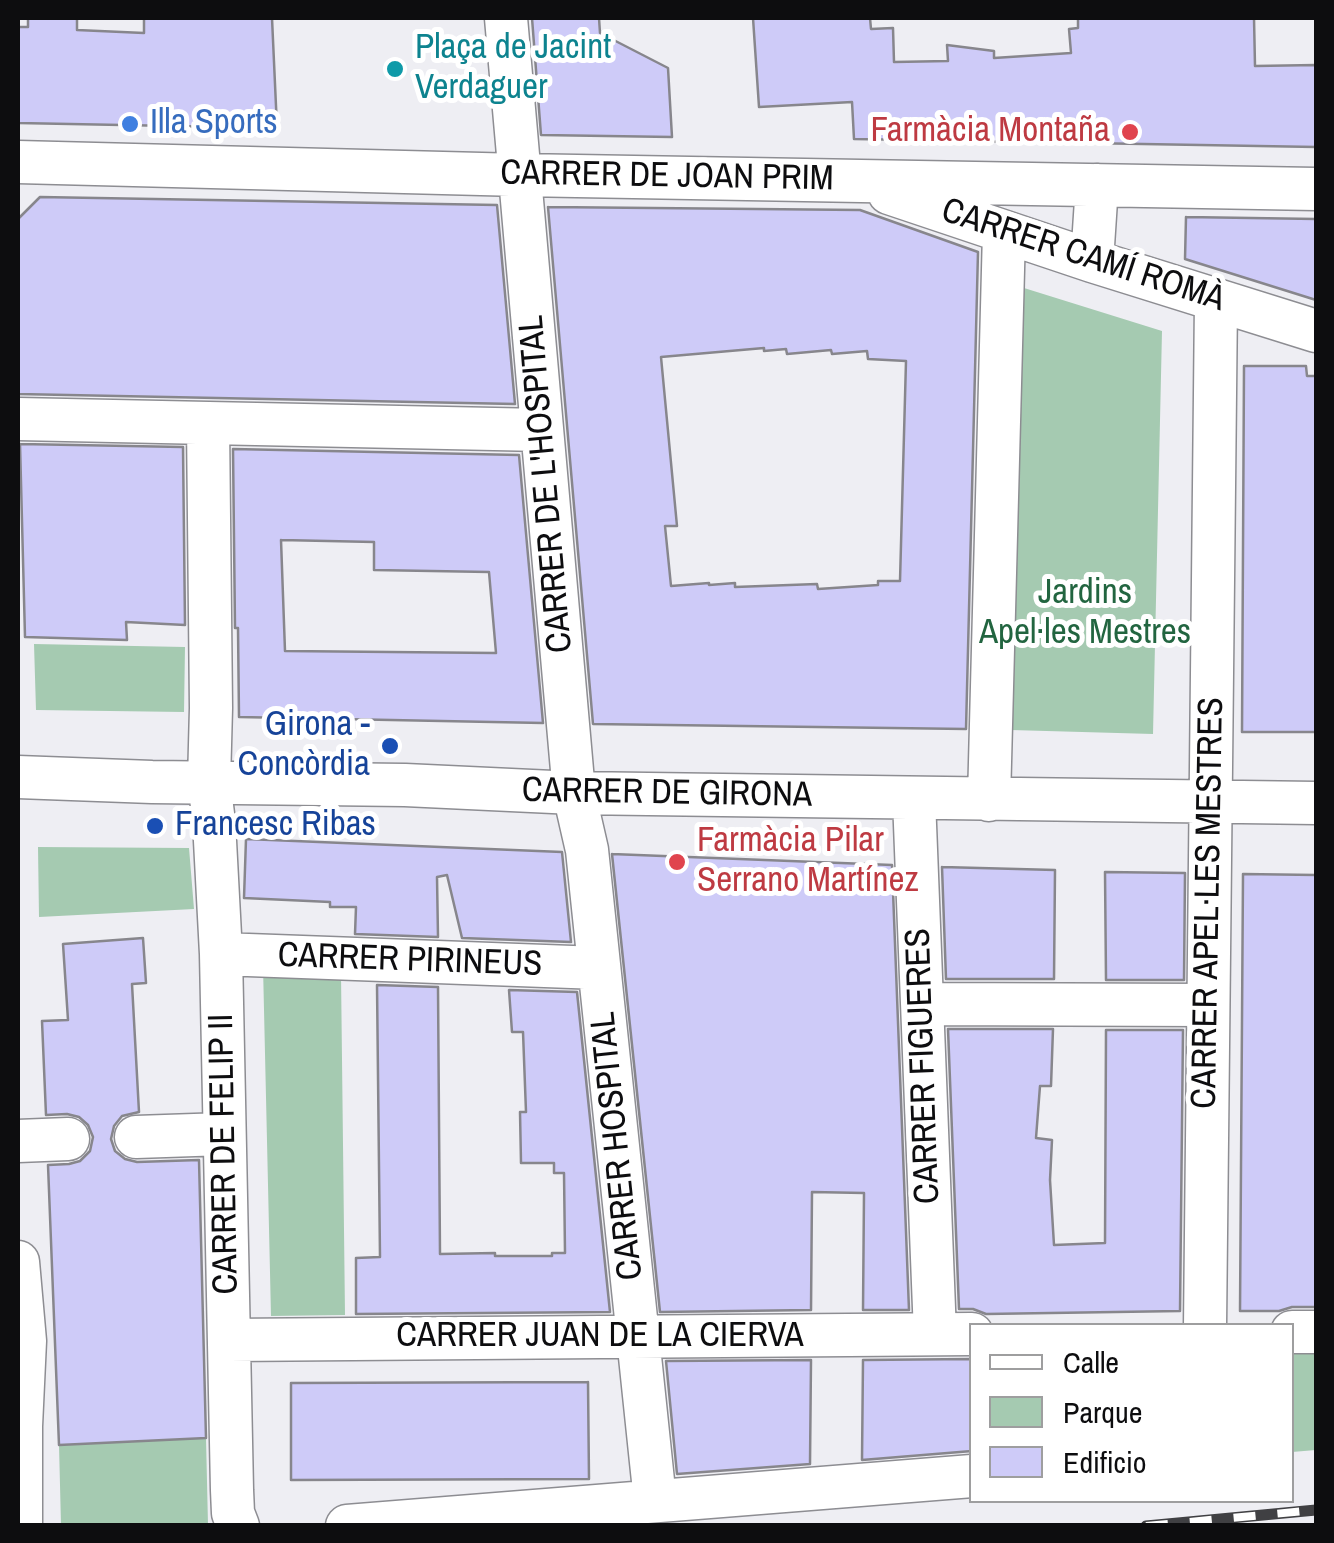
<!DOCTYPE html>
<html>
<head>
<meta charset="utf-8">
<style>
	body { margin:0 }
	#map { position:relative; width:1334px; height:1543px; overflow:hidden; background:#eeeef3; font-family:"Archivo Narrow",sans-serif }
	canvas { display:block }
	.frame { position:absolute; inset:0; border:20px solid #0d0d0f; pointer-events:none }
	.legend { position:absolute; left:969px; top:1323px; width:325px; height:180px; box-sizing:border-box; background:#fff; border:2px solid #9e9e9f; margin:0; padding:12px 18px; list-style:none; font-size:30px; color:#0d0d0f }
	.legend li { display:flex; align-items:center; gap:20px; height:50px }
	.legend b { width:50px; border:2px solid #9e9e9f }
</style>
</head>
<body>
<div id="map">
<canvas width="1334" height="1543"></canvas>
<div class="frame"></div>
<ul class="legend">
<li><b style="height:12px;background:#fff"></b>Calle</li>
<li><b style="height:28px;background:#a5cab1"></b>Parque</li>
<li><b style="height:28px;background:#cecbf8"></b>Edificio</li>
</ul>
</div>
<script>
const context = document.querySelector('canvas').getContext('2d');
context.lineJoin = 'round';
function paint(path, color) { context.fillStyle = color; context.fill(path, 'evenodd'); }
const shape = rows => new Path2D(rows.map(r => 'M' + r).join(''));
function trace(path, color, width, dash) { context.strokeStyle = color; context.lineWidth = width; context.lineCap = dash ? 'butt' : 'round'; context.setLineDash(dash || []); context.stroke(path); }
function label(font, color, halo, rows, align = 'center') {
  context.font = font + ' "Archivo Narrow",sans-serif'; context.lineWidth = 10; context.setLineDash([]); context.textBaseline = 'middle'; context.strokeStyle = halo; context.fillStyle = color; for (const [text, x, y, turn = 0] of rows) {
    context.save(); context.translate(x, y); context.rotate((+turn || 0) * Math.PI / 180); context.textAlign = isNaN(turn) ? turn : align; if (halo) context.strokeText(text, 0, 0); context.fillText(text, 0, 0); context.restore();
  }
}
const green = shape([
	[1024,288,1162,331,1153,734,1011,730],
	[34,644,185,647,184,712,36,710],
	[38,847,189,848,194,909,39,917],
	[263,966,341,974,345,1315,271,1316],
	[1292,1332,1316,1332,1316,1450,1292,1452],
	[206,1438,208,1525,61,1525,59,1445]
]);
const building = shape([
	[28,18,77,18,77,30,144,33,144,18,272,18,277,128,18,123,18,27,28,27,28,18],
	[532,18,599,18,600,33,668,68,672,137,541,135,532,18],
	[753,18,870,18,871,29,893,28,894,62,948,61,947,45,994,51,994,58,1071,53,1069,29,1078,28,1078,18,1254,18,1255,66,1316,65,1316,147,854,139,852,102,759,107,753,18],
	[40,197,497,205,515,404,18,394,18,219,40,197],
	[548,207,860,210,978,252,966,729,593,724,548,207],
	[764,348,764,351,786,349,787,354,831,350,832,354,867,351,868,359,906,361,900,581,878,581,878,585,818,589,817,584,735,587,735,583,709,585,709,583,671,586,665,526,677,526,661,357,764,348],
	[1186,217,1316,219,1316,300,1185,259,1186,217],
	[1244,366,1306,366,1307,376,1316,376,1316,732,1242,732,1244,366],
	[20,444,183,447,185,625,126,622,127,640,25,637,20,444],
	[233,449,519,455,543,723,239,717,238,628,235,628,233,449],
	[281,540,374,542,374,570,489,572,496,653,285,651,281,540],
	[246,839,562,852,571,942,462,938,447,875,437,877,438,937,355,934,356,907,330,907,330,902,244,898,246,839],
	[612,854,892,865,909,1310,863,1310,864,1193,812,1192,811,1310,660,1312,612,854],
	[942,867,1055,870,1054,979,946,979,942,867],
	[1105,872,1185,873,1184,980,1106,980,1105,872],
	[1243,874,1316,875,1316,1307,1292,1307,1279,1311,1240,1311,1243,874],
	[143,938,146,983,132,984,139,1112,122,1116,114,1126,111,1139,115,1151,125,1159,137,1162,199,1160,206,1438,59,1445,48,1165,69,1164,80,1161,90,1151,93,1137,88,1125,79,1117,67,1114,46,1115,42,1021,68,1020,63,944,143,938],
	[377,985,438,987,440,1254,495,1253,495,1256,552,1256,552,1253,565,1253,564,1173,554,1173,554,1163,521,1163,520,1112,526,1112,523,1032,512,1032,509,990,577,992,610,1312,356,1314,356,1258,380,1257,377,985],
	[948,1029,1053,1029,1051,1086,1040,1086,1036,1138,1052,1140,1050,1180,1054,1245,1105,1243,1106,1030,1183,1030,1180,1311,986,1314,973,1309,959,1309,948,1029],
	[972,1359,972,1451,862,1460,863,1360,972,1359],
	[811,1360,810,1464,677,1474,666,1361,811,1360],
	[588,1382,589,1479,291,1480,291,1383,588,1382]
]);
const minor = shape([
	[506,18,574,793,587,850,655,1500],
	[18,162,520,175,1316,189],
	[889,193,1092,261,1316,331],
	[1092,261,1097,185],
	[18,419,542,430],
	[208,423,211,708,209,782,214,822,221,954,232,1490,233,1513,238,1526],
	[18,777,152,782,405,785,574,793,1316,803],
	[914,799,935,1334],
	[989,800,1004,232],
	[221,954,599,968],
	[922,1004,1208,1005],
	[136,1137,224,1134],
	[18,1141,68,1139],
	[18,1262,25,1341,21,1426,21,1526],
	[1205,1326,1216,300],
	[1292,1332,1316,1332],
	[229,1340,972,1334],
	[347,1526,972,1476]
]);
const rail = shape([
	[1146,1526,1316,1510]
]);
const markers = [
	[395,69,10,"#0f9aa8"],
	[130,124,10,"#3f7fe0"],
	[1130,132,10,"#e0444e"],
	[390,746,10,"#1a4fb4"],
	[155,826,10,"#1a4fb4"],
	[677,862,10,"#e0444e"]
];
const cultureNames = [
	["Plaça de Jacint",415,49],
	["Verdaguer",415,89]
];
const shopNames = [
	["Illa Sports",150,124]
];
const healthNames = [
	["Farmàcia Montaña",1110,132],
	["Farmàcia Pilar",697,842,"left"],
	["Serrano Martínez",697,882,"left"]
];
const streetNames = [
	["CARRER DE JOAN PRIM",667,177,1],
	["CARRER CAMÍ ROMÀ",1083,256,18],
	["CARRER DE L'HOSPITAL",547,484,-95],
	["CARRER DE GIRONA",667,794,1],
	["CARRER APEL·LES MESTRES",1209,903,-89],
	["CARRER PIRINEUS",410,961,2],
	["CARRER FIGUERES",924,1066,-92],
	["CARRER HOSPITAL",618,1146,-96],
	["CARRER DE FELIP II",225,1154,-91],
	["CARRER JUAN DE LA CIERVA",600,1337]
];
const parkNames = [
	["Jardins",1085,594],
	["Apel·les Mestres",1085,634]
];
const transitNames = [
	["Girona -",370,726],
	["Concòrdia",370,766],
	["Francesc Ribas",175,826,"left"]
];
paint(green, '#a5cab1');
paint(building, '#cecbf8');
trace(building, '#87868c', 2.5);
trace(minor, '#8d8d92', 45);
trace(minor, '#fff', 42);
trace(rail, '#404043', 11);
trace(rail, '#fff', 8, [22]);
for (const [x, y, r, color] of markers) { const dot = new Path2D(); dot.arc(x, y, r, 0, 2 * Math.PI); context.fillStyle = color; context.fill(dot); trace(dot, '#fff', 4); }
label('35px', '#0d838f', '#fff', cultureNames, 'left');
label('35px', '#366cbe', '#fff', shopNames, 'left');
label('35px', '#be3a42', '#fff', healthNames, 'right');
label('35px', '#0d0d0f', '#fff', streetNames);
label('35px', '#226540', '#fff', parkNames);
label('35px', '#164399', '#fff', transitNames, 'right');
</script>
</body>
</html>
